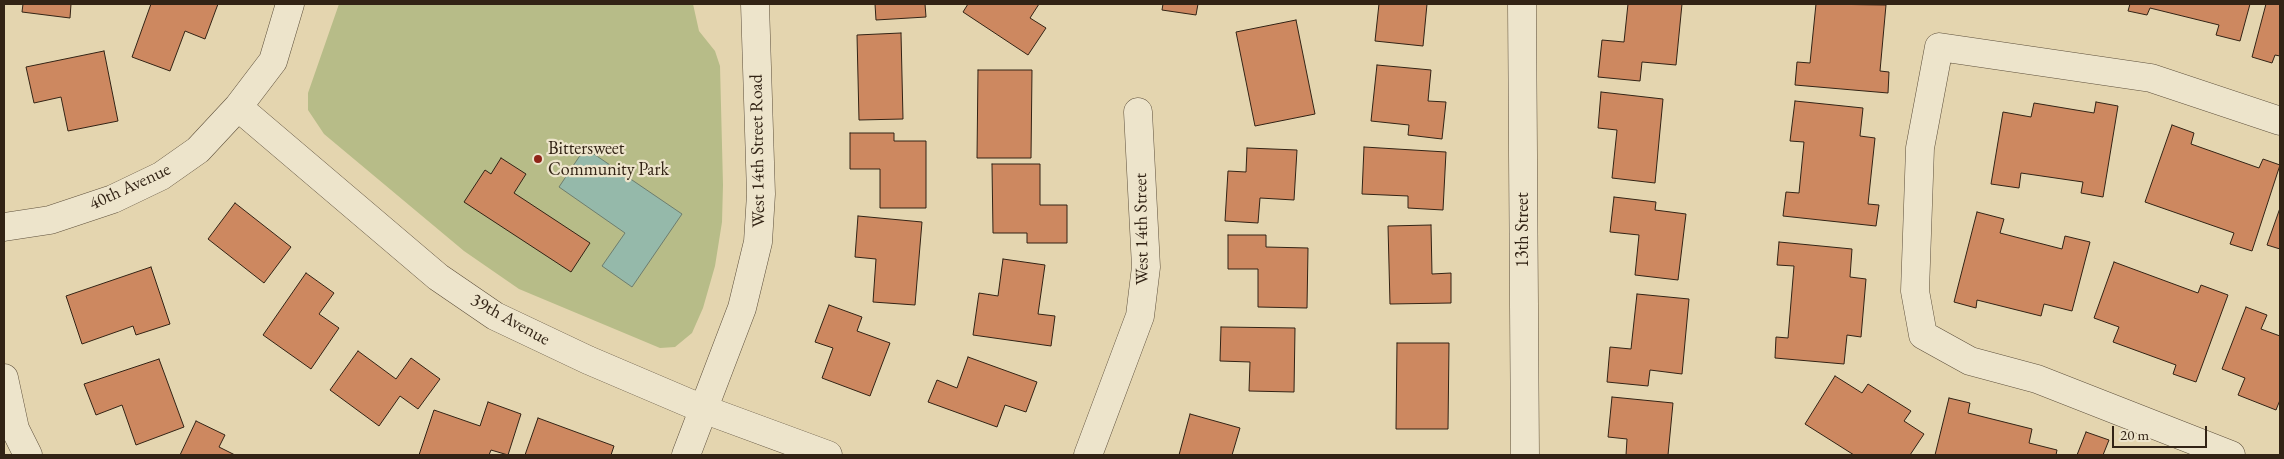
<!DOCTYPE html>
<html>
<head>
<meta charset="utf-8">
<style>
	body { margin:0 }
	#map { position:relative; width:2284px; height:459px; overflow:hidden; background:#e4d5af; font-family:"EB Garamond",serif }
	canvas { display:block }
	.frame { position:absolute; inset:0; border:5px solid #322315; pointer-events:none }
	.scale { position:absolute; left:2112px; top:426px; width:95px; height:22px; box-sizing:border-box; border:2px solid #322315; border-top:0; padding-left:6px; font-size:15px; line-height:18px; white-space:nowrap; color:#322315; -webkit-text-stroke:4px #ede4cb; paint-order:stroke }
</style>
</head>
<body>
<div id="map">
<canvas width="2284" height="459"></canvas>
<div class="frame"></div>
<div class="scale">20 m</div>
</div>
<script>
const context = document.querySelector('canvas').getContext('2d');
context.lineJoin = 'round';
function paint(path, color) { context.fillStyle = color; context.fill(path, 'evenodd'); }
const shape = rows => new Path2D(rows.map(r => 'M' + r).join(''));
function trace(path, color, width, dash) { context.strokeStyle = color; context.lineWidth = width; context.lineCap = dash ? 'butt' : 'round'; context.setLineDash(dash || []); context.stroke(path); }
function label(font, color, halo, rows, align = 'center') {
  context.font = font + ' "EB Garamond",serif'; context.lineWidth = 4.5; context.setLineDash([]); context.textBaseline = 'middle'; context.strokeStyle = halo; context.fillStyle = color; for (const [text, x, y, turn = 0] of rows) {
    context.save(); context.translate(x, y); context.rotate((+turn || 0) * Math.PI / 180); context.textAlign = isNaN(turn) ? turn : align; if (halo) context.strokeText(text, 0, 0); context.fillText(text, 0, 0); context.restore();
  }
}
const green = shape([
	[339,4,693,4,699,31,715,51,720,66,723,185,722,222,715,266,703,308,692,333,675,347,660,348,519,289,464,251,324,134,308,110,308,93]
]);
const water = shape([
	[585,148,682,214,632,287,602,266,625,233,559,187,585,148]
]);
const building = shape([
	[23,4,71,4,70,18,22,12,23,4],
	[151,4,218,4,205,39,185,31,170,71,132,57,151,4],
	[875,4,925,4,926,17,876,20,875,4],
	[968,4,1039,4,1030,18,1046,28,1028,55,963,12,968,4],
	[1163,4,1198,4,1196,15,1162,10,1163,4],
	[1379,4,1427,4,1423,46,1375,41,1379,4],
	[1628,4,1682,4,1676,65,1642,62,1640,81,1598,77,1602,40,1624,42,1628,4],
	[1816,4,1886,5,1880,71,1889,72,1888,93,1795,85,1797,62,1810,63,1816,4],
	[2130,4,2250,4,2240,41,2216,35,2219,25,2150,8,2147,15,2128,11,2130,4],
	[2266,4,2280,4,2280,56,2275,55,2272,63,2252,57,2266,4],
	[1296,20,1315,114,1255,126,1236,32,1296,20],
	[901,33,903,119,859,120,857,35,901,33],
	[104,51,118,121,68,131,61,97,34,103,26,67,104,51],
	[1377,65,1431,70,1428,101,1446,102,1442,139,1408,135,1409,125,1371,121,1377,65],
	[978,70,1032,70,1031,158,977,158,978,70],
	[1601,92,1663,99,1655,183,1612,178,1617,130,1598,128,1601,92],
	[1795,101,1863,108,1860,136,1875,138,1868,204,1879,205,1876,226,1783,216,1786,192,1799,193,1804,142,1790,141,1795,101],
	[2096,102,2118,106,2103,197,2081,193,2083,182,2021,173,2019,188,1991,184,2003,112,2031,117,2034,103,2094,113,2096,102],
	[2172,125,2194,133,2191,144,2259,168,2263,159,2280,165,2252,251,2230,244,2234,233,2145,202,2172,125],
	[850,133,894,133,894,141,926,141,926,208,880,208,880,169,850,169,850,133],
	[1364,147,1446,152,1443,210,1408,208,1408,196,1362,194,1364,147],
	[1247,148,1297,150,1294,200,1260,198,1258,223,1225,221,1228,171,1246,172,1247,148],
	[501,158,526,174,514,193,590,243,571,272,464,202,485,170,491,174,501,158],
	[992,164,1040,164,1040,205,1067,205,1067,243,1027,243,1027,233,993,233,992,164],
	[1614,197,1656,202,1655,210,1686,214,1678,280,1635,275,1639,235,1610,232,1614,197],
	[235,203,291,247,264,283,208,239,235,203],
	[2280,208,2280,249,2267,245,2280,208],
	[1977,212,2004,219,2000,233,2062,249,2065,236,2090,242,2072,311,2044,304,2041,316,1977,300,1976,308,1954,302,1977,212],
	[858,216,922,222,915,305,873,302,876,259,855,257,858,216],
	[1431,225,1432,274,1451,273,1451,303,1390,304,1388,226,1431,225],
	[1228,235,1266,235,1266,247,1308,248,1307,308,1258,307,1258,269,1228,269,1228,235],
	[1779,242,1852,249,1850,277,1866,279,1861,337,1847,335,1844,364,1775,358,1776,337,1788,338,1794,266,1777,265,1779,242],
	[1003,259,1045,265,1038,314,1055,316,1051,346,973,335,979,293,998,296,1003,259],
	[2114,262,2198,293,2201,285,2228,295,2196,382,2173,374,2176,365,2113,342,2119,327,2094,318,2114,262],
	[151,267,170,324,136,335,133,326,82,344,66,296,151,267],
	[306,273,334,293,319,314,339,328,311,369,263,335,306,273],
	[1637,294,1689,299,1682,374,1650,370,1648,386,1607,382,1610,347,1631,349,1637,294],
	[829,305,862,317,857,331,890,343,870,396,822,378,833,348,815,342,829,305],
	[2246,307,2267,315,2261,329,2280,336,2280,400,2276,410,2238,395,2245,378,2222,369,2246,307],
	[1221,327,1295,328,1294,392,1249,391,1250,362,1220,361,1221,327],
	[1397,343,1449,343,1448,429,1396,429,1397,343],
	[358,351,396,379,411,358,440,379,418,409,400,396,379,426,330,390,358,351],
	[968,357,1037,382,1026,412,1005,405,997,427,928,402,937,380,957,388,968,357],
	[159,359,184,427,136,445,122,405,96,415,84,384,159,359],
	[1835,376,1862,393,1868,384,1911,411,1904,421,1924,434,1910,455,1854,455,1805,424,1835,376],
	[1612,397,1673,403,1668,455,1626,455,1627,439,1608,437,1612,397],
	[1949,398,1970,403,1968,413,2032,429,2029,443,2057,450,2056,455,1935,455,1949,398],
	[488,402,521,414,508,455,491,450,489,455,419,455,434,410,480,426,488,402],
	[1190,414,1240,428,1232,455,1179,455,1190,414],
	[538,418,614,446,611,455,525,455,538,418],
	[196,421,225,435,219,447,235,455,180,455,196,421],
	[2086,432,2109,440,2103,455,2077,455,2086,432]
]);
const minor = shape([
	[1522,4,1525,455],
	[238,107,438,277,495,316,588,360,703,409,828,455],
	[4,227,50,220,113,199,161,176,198,150,238,107,273,61,290,4],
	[4,378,15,429,28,455],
	[686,455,742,308,758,242,761,194,755,4],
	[1088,455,1140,316,1146,267,1138,112],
	[2231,455,2037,379,1970,361,1923,335,1915,291,1920,148,1939,47,2151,78,2280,121]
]);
const markers = [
	[538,159,5,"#8f2418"]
];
const poiNames = [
	["Bittersweet",548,149],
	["Community Park",548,170]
];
const streetNames = [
	["West 14th Street Road",758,151,-91],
	["40th Avenue",130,187,-25],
	["West 14th Street",1142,229,-91],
	["13th Street",1523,230,-90],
	["39th Avenue",510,320,29]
];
paint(green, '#b7bc88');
paint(water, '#95b9aa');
trace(water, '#6d7d6e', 1);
paint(building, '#cd8860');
trace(building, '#322315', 1);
trace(minor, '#5e503c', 29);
trace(minor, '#ede4cb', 28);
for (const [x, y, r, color] of markers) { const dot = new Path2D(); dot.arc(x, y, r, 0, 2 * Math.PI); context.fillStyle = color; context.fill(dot); trace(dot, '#ede4cb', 2); }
label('18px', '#322315', '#ede4cb', poiNames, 'left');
label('18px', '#322315', '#ede4cb', streetNames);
</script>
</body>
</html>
